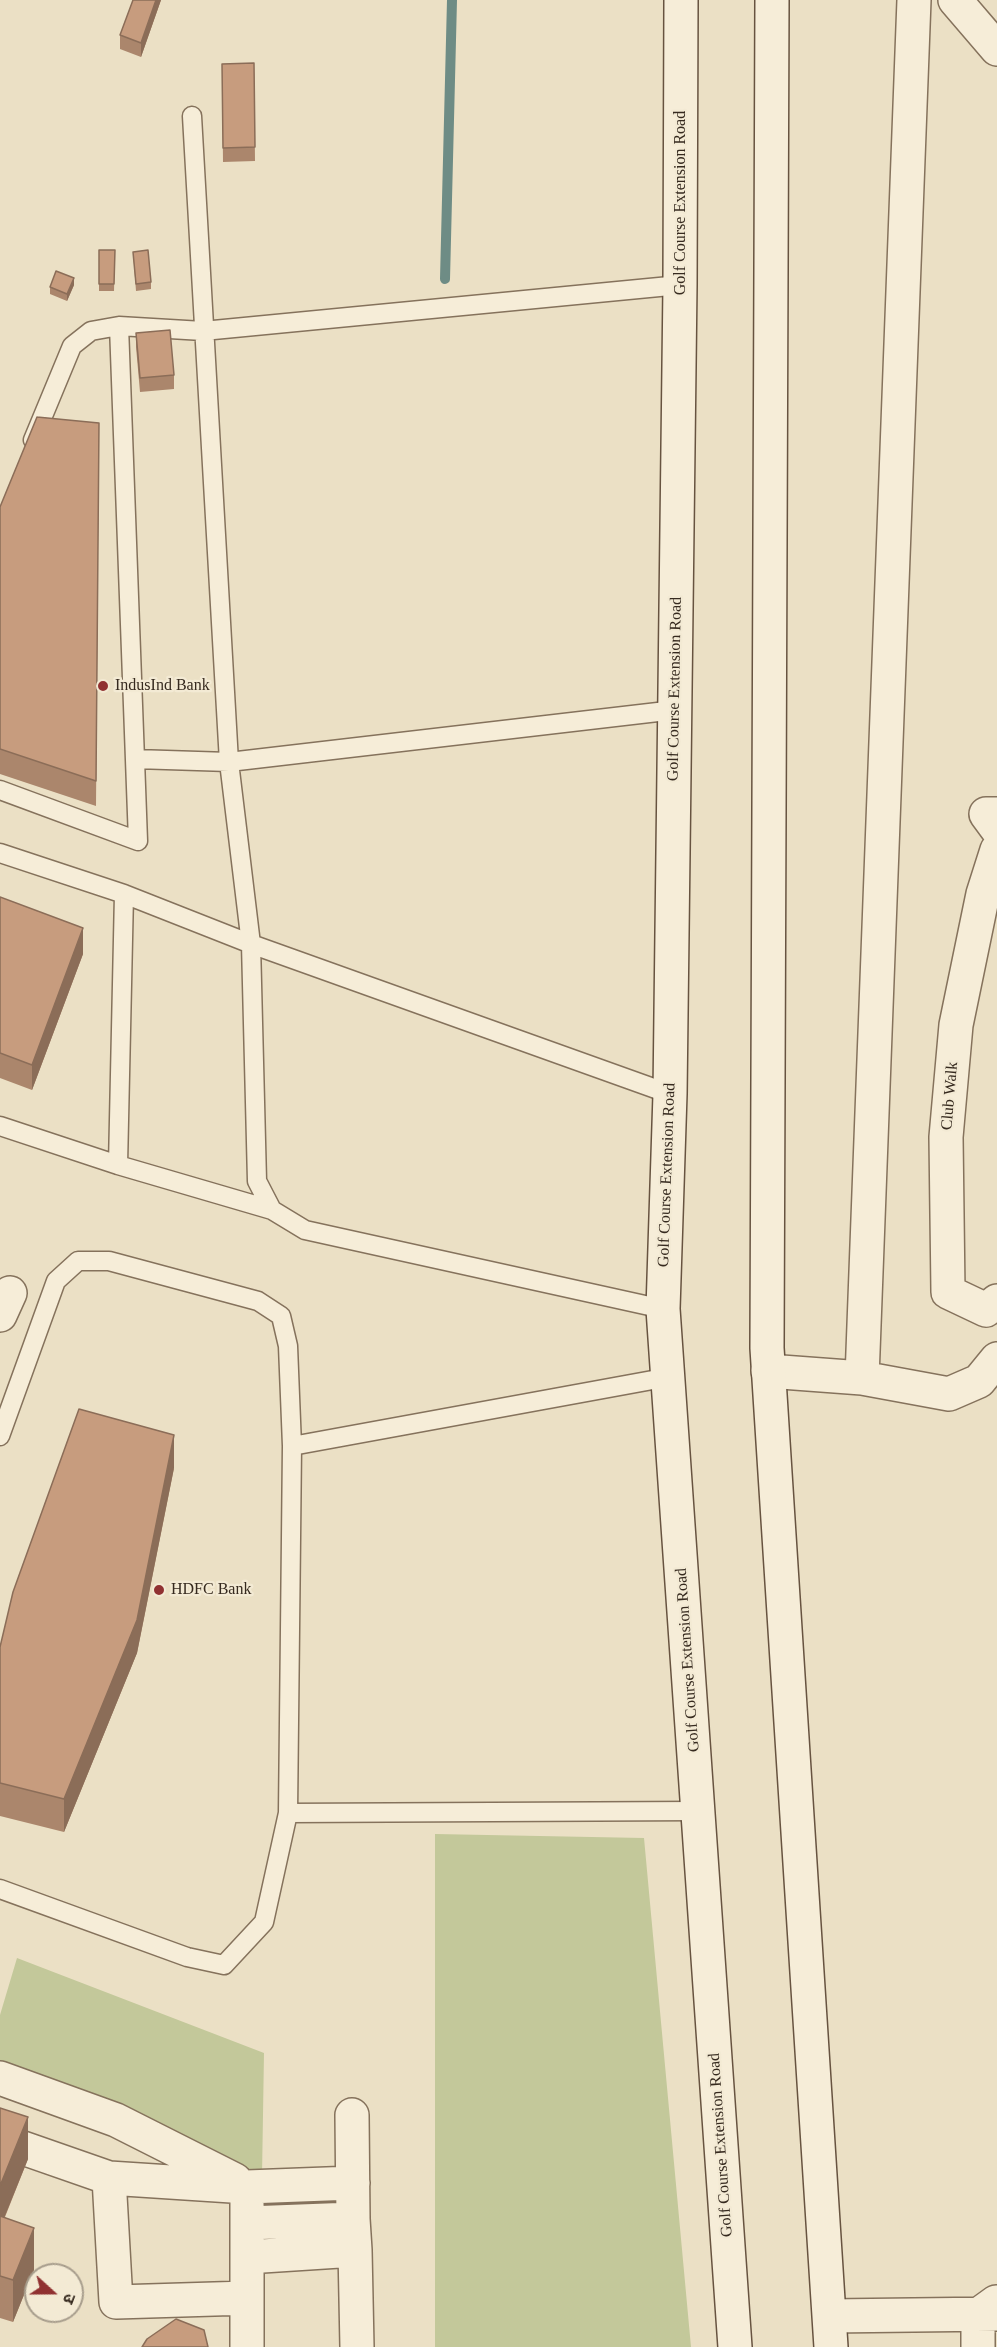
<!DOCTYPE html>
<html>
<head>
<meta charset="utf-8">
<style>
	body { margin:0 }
	#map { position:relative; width:997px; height:2347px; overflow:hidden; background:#ebe0c5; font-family:"Times New Roman","Noto Sans Devanagari",serif }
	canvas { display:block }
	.north { position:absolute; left:24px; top:2263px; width:60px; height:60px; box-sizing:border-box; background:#f3ead4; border:2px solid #a79d8c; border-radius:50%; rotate:111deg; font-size:16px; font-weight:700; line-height:24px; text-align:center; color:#362a1f }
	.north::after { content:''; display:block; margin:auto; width:21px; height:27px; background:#903131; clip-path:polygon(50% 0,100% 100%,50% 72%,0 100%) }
</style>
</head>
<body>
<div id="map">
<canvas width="997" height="2347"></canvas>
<div class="north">उ</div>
</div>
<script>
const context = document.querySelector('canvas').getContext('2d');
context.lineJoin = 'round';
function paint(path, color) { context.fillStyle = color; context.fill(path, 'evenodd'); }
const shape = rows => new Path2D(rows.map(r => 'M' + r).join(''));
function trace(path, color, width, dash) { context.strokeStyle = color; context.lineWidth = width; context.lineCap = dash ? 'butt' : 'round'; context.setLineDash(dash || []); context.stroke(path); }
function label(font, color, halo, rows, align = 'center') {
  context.font = font + ' "Times New Roman",serif'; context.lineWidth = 4.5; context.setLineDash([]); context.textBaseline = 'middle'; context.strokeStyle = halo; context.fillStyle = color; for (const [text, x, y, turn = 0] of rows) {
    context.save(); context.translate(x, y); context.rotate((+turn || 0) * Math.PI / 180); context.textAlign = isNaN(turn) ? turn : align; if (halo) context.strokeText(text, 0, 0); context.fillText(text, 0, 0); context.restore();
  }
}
const green = shape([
	[435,1834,644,1838,691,2347,435,2347],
	[17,1958,264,2053,262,2176,0,2084,0,2015]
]);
const stream = shape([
	[445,279,452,0]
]);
const lane = shape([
	[192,116,229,762,251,944,257,1181,272,1210,305,1230,663,1309],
	[33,440,72,346,91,331,119,326,203,331,680,285],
	[135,759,229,762,675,710],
	[0,790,138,841,119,326],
	[0,853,124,894,251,944,670,1094],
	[0,1126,118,1165,272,1210],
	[118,1165,124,894],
	[0,1436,56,1281,78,1261,109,1261,258,1301,281,1316,288,1346,292,1446,288,1813,264,1922,224,1965,187,1957,0,1889],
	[292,1446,669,1377],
	[288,1813,698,1811]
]);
const street = shape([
	[955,0,997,49],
	[997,814,986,814,997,829],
	[997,850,983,894,956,1025,946,1137,948,1292,986,1310,997,1301],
	[0,1315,10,1293],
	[768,1371,862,1378,949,1394,979,1381,997,1359],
	[862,1378,914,0],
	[0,2078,116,2120,235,2180],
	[352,2115,353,2219,355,2250,357,2347],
	[0,2140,109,2178,247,2187,353,2183],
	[109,2178,116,2302,247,2298],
	[247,2187,247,2347],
	[248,2223,353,2219],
	[247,2257,355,2250],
	[830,2316,997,2314],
	[978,2347,978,2315,996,2302]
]);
const secondary = shape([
	[681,0,680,285,670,1094,663,1309,735,2347],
	[772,0,767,1348,831,2347]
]);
const wall = shape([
	[133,0,161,0,141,57,120,49,120,35],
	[254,63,255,161,223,162,222,64],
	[99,250,115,250,114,291,99,291],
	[133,252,151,282,151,289,136,291],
	[74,285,67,301,50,294,50,287],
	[136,333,174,375,174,389,140,392,136,347],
	[99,423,96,806,0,774,0,507],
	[0,897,83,954,32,1090,0,1078],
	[174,1468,137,1653,64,1832,0,1816,0,1647],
	[0,2108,28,2159,5,2217,34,2270,13,2322,0,2318]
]);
const shadedWall = shape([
	[156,0,161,0,141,57,141,43],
	[74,278,74,285,67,301,67,294],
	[83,928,83,954,32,1090,32,1065],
	[174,1435,174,1468,137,1653,64,1832,64,1799],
	[28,2117,28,2159,0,2228,0,2186],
	[34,2228,34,2270,13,2322,13,2280]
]);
const building = shape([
	[133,0,156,0,141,43,120,35,133,0],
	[254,63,255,147,223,148,222,64,254,63],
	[99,250,115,250,114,284,99,284,99,250],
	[148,250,151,282,136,284,133,252,148,250],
	[56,271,74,278,67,294,50,287,56,271],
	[170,330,174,375,140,378,136,333,170,330],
	[37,417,99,423,96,781,0,749,0,507,37,417],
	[0,897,83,928,32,1065,0,1053,0,897],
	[79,1409,174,1435,137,1620,64,1799,0,1783,0,1647,13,1592,79,1409],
	[0,2108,28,2117,0,2186,0,2108],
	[0,2216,34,2228,13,2280,0,2276,0,2216],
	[176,2319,204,2330,208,2347,142,2347,147,2339,176,2319]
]);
const markers = [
	[103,686,6,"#903131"],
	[159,1590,6,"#903131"]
];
const streetNames = [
	["Golf Course Extension Road",681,203,-90],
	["Golf Course Extension Road",675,689,-89],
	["Club Walk",950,1096,-85],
	["Golf Course Extension Road",667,1175,-88],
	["Golf Course Extension Road",688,1660,-94],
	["Golf Course Extension Road",721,2145,-94]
];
const poiNames = [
	["IndusInd Bank",115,686],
	["HDFC Bank",171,1590]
];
paint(green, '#c3c89a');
trace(stream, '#6e8c85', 10);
trace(lane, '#85725c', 21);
trace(street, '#85725c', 36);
trace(secondary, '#675340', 36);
trace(lane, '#f6edd8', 18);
trace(street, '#f6edd8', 33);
trace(secondary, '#f6edd8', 33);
paint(wall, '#ab866c');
paint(shadedWall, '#8b6d58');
paint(building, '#c79c7e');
trace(building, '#8b6d58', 1.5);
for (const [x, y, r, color] of markers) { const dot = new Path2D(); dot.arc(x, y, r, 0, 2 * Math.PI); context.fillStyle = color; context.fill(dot); trace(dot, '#f3ead4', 2); }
label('16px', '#362a1f', '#f3ead4', streetNames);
label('16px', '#362a1f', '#f3ead4', poiNames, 'left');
</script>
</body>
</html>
